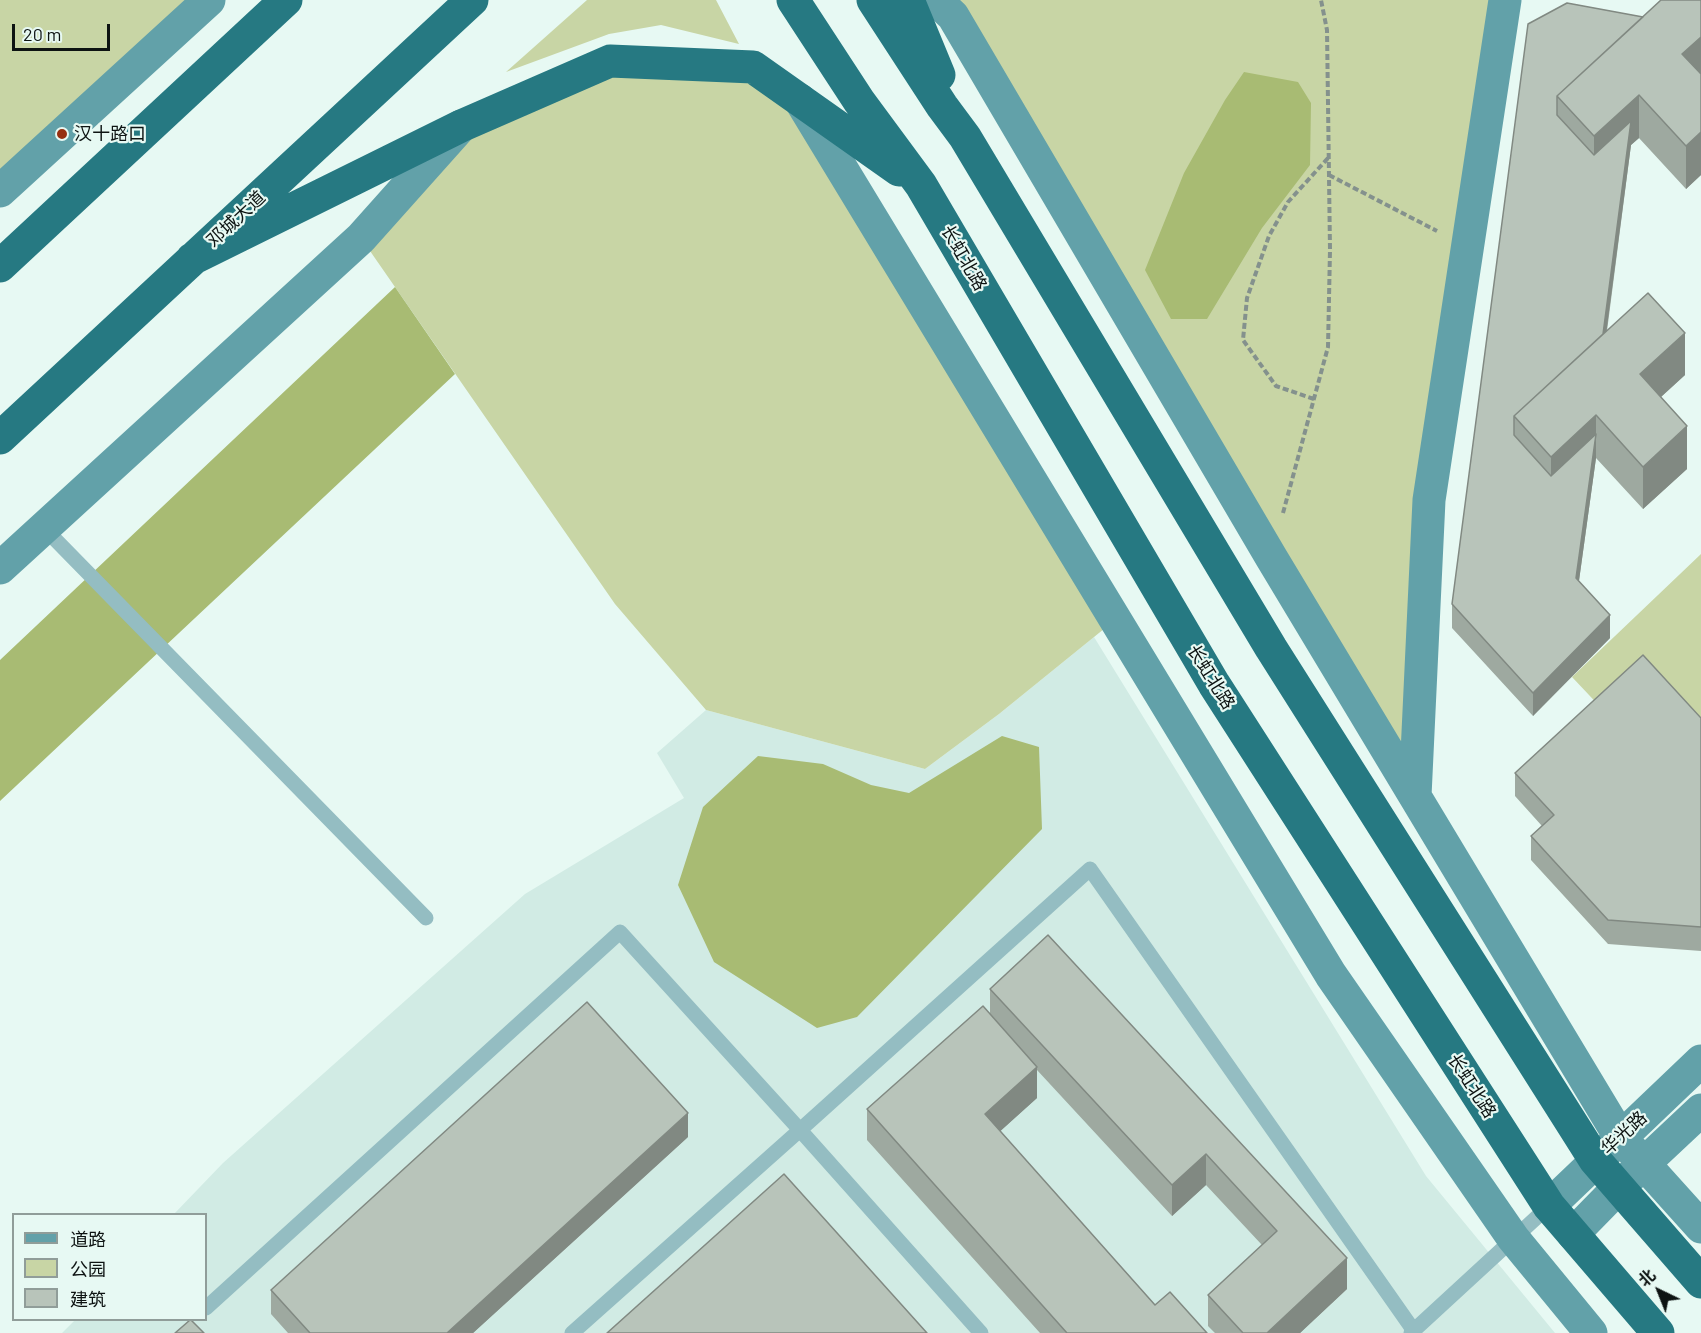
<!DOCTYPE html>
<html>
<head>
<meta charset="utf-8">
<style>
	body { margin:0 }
	#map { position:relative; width:1701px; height:1333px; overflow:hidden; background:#e7f9f3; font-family:Barlow,"Noto Sans SC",sans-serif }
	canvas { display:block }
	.legend { position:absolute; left:12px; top:1213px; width:195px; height:108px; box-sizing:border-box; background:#e7f9f3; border:2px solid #909d99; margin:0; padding:8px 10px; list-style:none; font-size:18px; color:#0d1312 }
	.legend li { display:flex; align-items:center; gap:12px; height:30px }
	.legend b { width:30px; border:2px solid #909d99 }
	.north { position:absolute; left:1629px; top:1261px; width:60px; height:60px; -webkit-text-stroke:4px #e7f9f3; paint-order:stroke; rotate:317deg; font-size:16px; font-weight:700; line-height:24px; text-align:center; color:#0d1312 }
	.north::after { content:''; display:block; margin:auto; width:21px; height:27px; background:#0d1312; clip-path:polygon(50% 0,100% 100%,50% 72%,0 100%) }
	.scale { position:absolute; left:12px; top:24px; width:98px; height:27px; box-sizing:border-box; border:3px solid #0d1312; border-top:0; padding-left:8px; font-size:18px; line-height:21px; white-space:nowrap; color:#0d1312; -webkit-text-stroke:4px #e7f9f3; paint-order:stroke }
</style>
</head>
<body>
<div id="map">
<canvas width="1701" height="1333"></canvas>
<ul class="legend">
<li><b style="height:8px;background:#62a1a9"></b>道路</li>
<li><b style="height:16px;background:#c8d5a5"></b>公园</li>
<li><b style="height:16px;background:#b8c4ba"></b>建筑</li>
</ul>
<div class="north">北</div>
<div class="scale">20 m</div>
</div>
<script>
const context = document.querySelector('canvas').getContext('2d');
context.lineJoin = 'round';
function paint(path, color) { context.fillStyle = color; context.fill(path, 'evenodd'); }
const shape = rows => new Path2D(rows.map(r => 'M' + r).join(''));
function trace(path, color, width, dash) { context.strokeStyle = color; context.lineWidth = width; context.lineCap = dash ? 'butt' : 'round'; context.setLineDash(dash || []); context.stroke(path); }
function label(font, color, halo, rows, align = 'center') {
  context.font = font + ' Barlow,"Noto Sans SC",sans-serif'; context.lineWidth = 4.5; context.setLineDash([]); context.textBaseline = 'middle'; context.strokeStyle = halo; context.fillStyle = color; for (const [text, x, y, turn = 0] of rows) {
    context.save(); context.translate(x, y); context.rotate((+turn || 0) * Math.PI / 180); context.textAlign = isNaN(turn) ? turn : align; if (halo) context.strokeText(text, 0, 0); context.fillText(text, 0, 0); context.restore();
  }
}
const built = shape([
	[1094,637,1426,1176,1555,1333,62,1333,75,1320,206,1320,206,1214,174,1214,223,1163,525,894,684,798,657,753,706,710,925,769,999,714]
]);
const green = shape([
	[0,0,209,0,0,191],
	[587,0,716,0,739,44,661,25,609,34,506,72],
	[936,0,1505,0,1429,500,1415,796],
	[610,61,753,67,800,100,1115,620,999,714,925,769,706,710,615,604,361,238,461,126],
	[1701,554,1701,742,1606,713,1572,677]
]);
const forest = shape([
	[1244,72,1298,82,1311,103,1310,165,1262,228,1207,319,1171,319,1145,270,1184,173,1225,100],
	[395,287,455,374,0,801,0,660],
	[1002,736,1039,747,1042,829,857,1017,817,1028,714,962,678,885,703,807,758,756,823,764,871,785,909,793]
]);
const path = shape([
	[1329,175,1437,231],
	[1314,399,1276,386,1243,340,1247,298,1269,236,1288,202,1329,157],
	[1283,513,1328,347,1330,250,1327,30,1321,0]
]);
const lane = shape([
	[44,528,426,918],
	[206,1308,620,932,800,1130,1090,869,1414,1331],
	[572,1333,800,1130,981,1333],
	[1411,1333,1549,1206]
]);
const secondary = shape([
	[936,0,953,16,1271,557,1620,1137,1701,1227],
	[800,100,1331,975,1513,1238,1591,1333],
	[0,191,209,0],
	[0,568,361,238,461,126],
	[1415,796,1429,500,1505,0],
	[1549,1206,1701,1061],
	[1573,1234,1619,1187,1701,1110]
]);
const highway = shape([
	[793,0,859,101,921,185,1214,684,1549,1206,1658,1333],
	[873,0,942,106,965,137,1271,648,1595,1160,1701,1282],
	[908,0,939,75],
	[192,259,461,126,610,61,753,67,899,170],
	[0,266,286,0],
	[0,438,472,0]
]);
const wall = shape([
	[1701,0,1701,175,1686,189,1639,138,1631,145,1607,331,1685,375,1661,397,1687,469,1643,509,1596,458,1579,581,1610,638,1533,716,1452,628,1452,604,1567,3,1643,17],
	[1701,718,1701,951,1608,944,1531,860,1531,836,1542,826,1515,796,1515,773],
	[1048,935,1347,1289,1300,1333,1215,1333,1208,1326,1208,1295,1262,1245,1206,1185,1172,1216,1037,1070,1037,1098,1000,1131,1155,1305,1207,1333,1040,1333,867,1140,867,1109,990,1014,990,989],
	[688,1137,473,1333,288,1333,271,1314,271,1290]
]);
const shadedWall = shape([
	[1701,37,1701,79,1682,54],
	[1639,95,1639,138,1631,145,1600,380,1594,179,1594,136],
	[1701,132,1701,175,1686,189,1686,146],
	[1685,333,1685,375,1640,416,1640,374],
	[1596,415,1596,458,1576,602,1551,499,1551,457],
	[1687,426,1687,469,1643,509,1643,467],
	[1610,615,1610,638,1533,716,1533,693],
	[1037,1067,1037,1098,985,1145,985,1114],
	[688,1113,688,1137,473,1333,447,1333],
	[1206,1154,1206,1185,1172,1216,1172,1185],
	[1347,1258,1347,1289,1300,1333,1267,1333]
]);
const building = shape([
	[1661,0,1701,0,1701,37,1682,54,1701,74,1701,132,1686,146,1639,95,1594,136,1557,96,1661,0],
	[1567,3,1643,17,1557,96,1557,115,1594,155,1631,121,1603,334,1514,416,1514,435,1551,476,1596,434,1576,578,1610,615,1533,693,1452,604,1528,24,1567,3],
	[1648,293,1685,333,1640,374,1687,426,1643,467,1596,415,1551,457,1514,416,1648,293],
	[1643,655,1701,718,1701,927,1608,920,1531,836,1554,815,1515,773,1643,655],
	[1048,935,1347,1258,1267,1333,1243,1333,1208,1295,1277,1231,1206,1154,1172,1185,990,989,1048,935],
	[587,1002,688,1113,447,1333,310,1333,271,1290,587,1002],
	[983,1006,1037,1067,985,1114,1155,1305,1170,1292,1207,1333,1067,1333,867,1109,983,1006],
	[784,1174,927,1333,607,1333,784,1174],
	[190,1320,191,1320,204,1333,175,1333,190,1320]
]);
const markers = [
	[62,134,6,"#962f11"]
];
const poiNames = [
	["汉十路口",74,134]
];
const streetNames = [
	["邓城大道",236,219,-43],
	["长虹北路",964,258,60],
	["长虹北路",1211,677,58],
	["长虹北路",1472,1086,57],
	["华光路",1624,1133,-43]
];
paint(built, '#d1ebe4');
paint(green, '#c8d5a5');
paint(forest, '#a8bb73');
trace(path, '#84918d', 4, [6, 3]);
trace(lane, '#94bdc2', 15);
trace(secondary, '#62a1a9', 33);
trace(highway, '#267982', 33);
paint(wall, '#9ea9a0');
paint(shadedWall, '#818982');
paint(building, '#b8c4ba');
trace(building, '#818982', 1.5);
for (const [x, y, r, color] of markers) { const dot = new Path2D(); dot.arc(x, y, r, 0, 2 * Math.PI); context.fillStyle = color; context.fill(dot); trace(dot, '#e7f9f3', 2); }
label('18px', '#0d1312', '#e7f9f3', poiNames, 'left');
label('18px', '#0d1312', '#e7f9f3', streetNames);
</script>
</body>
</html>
